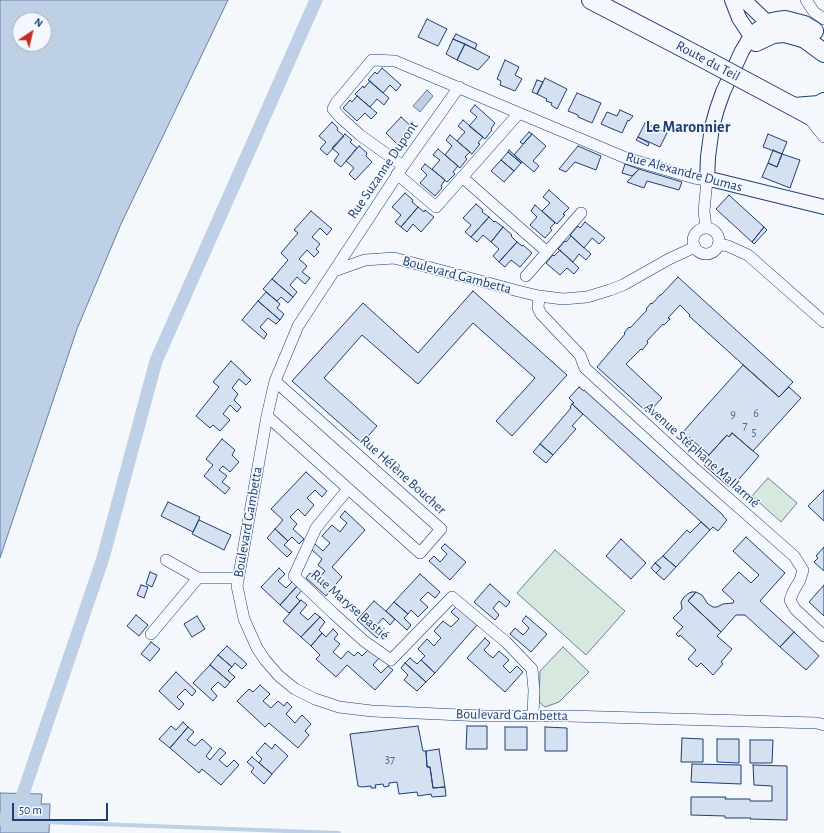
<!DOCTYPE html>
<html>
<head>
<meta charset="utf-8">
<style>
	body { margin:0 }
	#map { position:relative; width:824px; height:833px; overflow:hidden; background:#f4f7fb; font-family:"Alegreya Sans",sans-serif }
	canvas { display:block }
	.north { position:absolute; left:12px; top:12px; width:40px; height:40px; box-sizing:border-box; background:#f4f7fb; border:1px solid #9eadc5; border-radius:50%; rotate:35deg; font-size:11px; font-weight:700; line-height:16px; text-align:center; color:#1d3f73 }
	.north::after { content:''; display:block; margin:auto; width:14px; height:18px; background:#c62828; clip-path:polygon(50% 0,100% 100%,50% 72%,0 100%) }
	.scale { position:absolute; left:12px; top:803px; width:96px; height:18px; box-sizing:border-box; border:2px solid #1d3f73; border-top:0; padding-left:5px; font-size:12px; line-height:14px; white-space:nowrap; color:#1d3f73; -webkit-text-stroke:3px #f4f7fb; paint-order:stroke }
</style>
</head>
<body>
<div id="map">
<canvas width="824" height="833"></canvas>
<div class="north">N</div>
<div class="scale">50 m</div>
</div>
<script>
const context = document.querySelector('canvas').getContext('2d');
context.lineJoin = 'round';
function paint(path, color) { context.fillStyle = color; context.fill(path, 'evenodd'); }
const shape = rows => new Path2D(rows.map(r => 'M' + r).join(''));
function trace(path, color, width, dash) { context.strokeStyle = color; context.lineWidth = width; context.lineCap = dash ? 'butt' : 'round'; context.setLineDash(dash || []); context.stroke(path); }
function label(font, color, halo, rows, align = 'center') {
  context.font = font + ' "Alegreya Sans",sans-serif'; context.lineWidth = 3; context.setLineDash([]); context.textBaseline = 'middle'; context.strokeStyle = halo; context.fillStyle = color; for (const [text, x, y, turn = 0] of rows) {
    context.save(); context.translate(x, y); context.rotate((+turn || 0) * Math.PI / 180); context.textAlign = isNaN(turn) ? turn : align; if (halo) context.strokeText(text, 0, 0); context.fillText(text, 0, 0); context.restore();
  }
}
const green = shape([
	[768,478,797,503,781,522,752,496,768,478],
	[555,550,625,611,586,655,517,593,555,550],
	[563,647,589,672,559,702,545,707,539,702,540,671,563,647]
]);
const water = shape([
	[0,0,228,0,121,224,77,329,0,558,0,0],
	[20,20,44,20,44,44,20,44,20,20],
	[427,90,433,96,420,112,413,106,427,90],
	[0,793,42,794,41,804,50,804,49,833,0,833,0,793]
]);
const stream = shape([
	[45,822,339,833]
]);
const canal = shape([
	[0,819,20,823,23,794,103,558,156,361,316,0]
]);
const building = shape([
	[427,19,447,29,438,46,418,37,427,19],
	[456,34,477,44,475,49,453,39,456,34],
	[453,39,465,44,457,60,446,54,453,39],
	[465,44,490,57,478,70,457,60,465,44],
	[505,60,519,67,515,75,522,79,515,91,500,85,501,81,497,79,505,60],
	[382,68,401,85,396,91,390,85,383,93,368,80,375,72,377,74,382,68],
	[545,78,567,89,557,109,551,105,552,103,546,101,547,99,537,94,545,78],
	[537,80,543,82,537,94,532,92,537,80],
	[370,81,389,98,384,105,377,99,370,107,355,94,363,86,364,88,370,81],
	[577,93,601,103,592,123,578,117,578,115,568,111,577,93],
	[357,96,377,113,371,119,365,113,357,121,343,108,350,100,352,102,357,96],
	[475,105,495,123,491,129,492,130,485,139,469,126,477,117,470,111,475,105],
	[620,110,633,116,629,121,628,120,622,133,601,124,607,112,617,116,620,110],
	[401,117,413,128,398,145,386,133,401,117],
	[463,120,483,137,478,143,480,144,472,154,457,141,465,132,458,126,463,120],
	[332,122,338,128,337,130,344,136,327,155,320,149,326,142,319,136,332,122],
	[645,123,667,133,660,147,638,137,645,123],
	[529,132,532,134,523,144,520,142,529,132],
	[345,134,352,140,350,142,357,148,341,167,334,161,339,154,332,148,345,134],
	[532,134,546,146,533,161,539,166,534,172,514,155,532,134],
	[768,134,787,142,782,154,763,147,768,134],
	[450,135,470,152,465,157,467,159,460,168,445,155,452,146,446,140,450,135],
	[638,137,649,143,648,146,636,140,638,137],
	[359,146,367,153,366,156,372,162,355,180,349,174,354,168,346,161,359,146],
	[578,146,601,156,596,170,575,162,566,172,559,169,578,146],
	[438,149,458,166,453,172,455,174,447,182,432,169,440,160,433,155,438,149],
	[509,150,522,162,521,163,508,152,509,150],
	[773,150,782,154,777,167,768,163,773,150],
	[508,152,521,163,514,171,501,160,508,152],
	[782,154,800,160,790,188,762,177,768,163,777,167,782,154],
	[501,160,514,171,504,182,491,171,501,160],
	[425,164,445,180,441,186,442,188,435,196,420,183,427,175,421,169,425,164],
	[625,164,639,169,632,176,622,173,625,164],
	[639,169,682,182,679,190,647,181,644,188,627,182,639,169],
	[549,190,569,208,563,214,565,215,557,224,542,211,550,203,543,197,549,190],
	[405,193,413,200,412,202,418,207,401,227,395,222,401,215,392,207,405,193],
	[729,195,764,227,752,242,716,209,729,195],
	[476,204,483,210,482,212,489,217,471,237,465,232,471,225,463,218,476,204],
	[535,205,555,223,550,228,552,230,545,238,530,225,537,217,531,211,535,205],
	[418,207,424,212,425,210,434,217,421,232,413,224,407,232,401,227,418,207],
	[311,211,332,229,327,235,320,228,312,237,320,244,316,249,319,252,314,257,307,250,299,259,307,266,302,272,310,278,305,284,297,277,290,285,297,292,293,297,272,279,288,260,281,253,298,233,294,230,311,211],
	[489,217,494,222,495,221,503,227,491,242,483,235,477,242,471,237,489,217],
	[585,222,605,238,599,244,592,238,584,248,570,235,578,226,580,228,585,222],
	[503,227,512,235,511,236,517,242,499,262,493,256,499,249,491,242,503,227],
	[764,227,767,230,754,244,752,242,764,227],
	[571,236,591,254,586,260,579,254,573,262,558,249,565,241,566,242,571,236],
	[517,242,522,246,523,245,532,253,520,267,511,260,505,267,499,262,517,242],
	[560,250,579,268,574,274,567,268,560,275,546,263,553,255,554,256,560,250],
	[678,277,793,382,779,397,689,316,690,315,680,305,668,318,670,319,664,325,663,324,647,341,648,343,642,350,641,349,626,364,662,398,648,413,597,367,625,334,624,333,629,327,630,328,647,310,646,309,651,303,652,304,660,295,661,295,678,277],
	[272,279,293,297,288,303,281,297,277,301,263,289,272,279],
	[473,291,567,375,512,436,496,421,535,378,473,323,418,384,362,335,324,378,377,426,362,443,292,381,363,303,418,353,473,291],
	[266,292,280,304,277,308,284,314,280,320,258,301,266,292],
	[258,301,280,320,276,324,268,318,260,327,267,334,264,339,242,320,258,301],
	[231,361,244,373,244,374,251,380,246,385,239,379,232,388,238,394,234,400,241,407,237,412,230,405,223,414,230,420,220,431,213,425,210,428,196,416,219,387,213,382,231,361],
	[743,365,779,397,789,387,801,398,753,451,732,433,729,437,727,435,709,455,683,432,743,365],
	[579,387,584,391,584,390,723,515,723,516,727,520,718,531,713,527,710,530,572,404,574,403,569,398,579,387],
	[572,404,583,414,572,426,576,429,553,455,540,444,571,408,570,407,572,404],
	[732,433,759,456,734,485,732,483,729,487,704,465,707,460,706,458,709,455,727,435,729,437,732,433],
	[222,439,235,450,232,455,239,462,230,472,223,466,219,470,227,476,222,482,230,488,225,494,204,476,213,465,206,459,222,439],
	[540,444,553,455,546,463,533,452,540,444],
	[306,472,327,491,322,497,315,490,307,498,314,505,305,516,298,509,290,517,297,524,293,529,304,539,299,544,292,537,288,541,275,529,283,520,271,509,306,472],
	[824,490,824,521,808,506,824,490],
	[168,502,200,517,193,532,161,516,168,502],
	[345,511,365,530,332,567,342,577,326,596,306,578,310,573,318,579,325,571,318,565,322,559,311,549,315,544,323,551,330,543,322,536,332,525,340,532,347,523,340,517,345,511],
	[199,520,231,535,224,550,192,534,199,520],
	[701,522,710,530,676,567,663,556,687,530,690,533,701,522],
	[275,529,288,541,284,545,292,552,287,557,267,538,275,529],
	[746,537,785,573,760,601,794,632,780,647,745,615,736,615,721,632,688,601,696,592,702,595,708,604,713,607,717,607,723,604,733,603,734,601,722,590,739,572,751,583,759,575,733,551,746,537],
	[621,539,646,563,631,579,606,556,621,539],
	[445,544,466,562,450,580,429,561,434,556,440,562,443,559,447,554,441,548,445,544],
	[824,547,824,571,814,562,818,558,816,556,824,547],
	[663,556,676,567,664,580,656,573,661,568,655,563,663,556],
	[655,563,661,568,656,573,651,568,655,563],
	[279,568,285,574,278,581,286,588,293,581,298,585,280,605,261,587,279,568],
	[150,572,157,575,152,587,146,584,150,572],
	[420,574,440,592,435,598,428,592,420,600,428,607,418,617,411,610,408,614,394,602,420,574],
	[490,584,510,602,506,607,499,601,493,608,499,615,495,620,474,602,490,584],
	[141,585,148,587,144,598,137,595,141,585],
	[298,585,303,589,296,597,300,601,289,613,280,605,298,585],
	[824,585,824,616,809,602,824,585],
	[692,592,696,592,688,601,721,632,717,636,732,649,721,662,723,664,713,675,701,663,697,667,688,659,696,650,680,635,679,637,676,634,683,627,673,618,682,609,681,602,684,597,689,593,692,592],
	[301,600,307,605,300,613,308,620,315,613,320,617,301,637,283,621,301,600],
	[374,601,395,619,390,625,383,618,375,627,382,633,377,638,357,620,374,601],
	[394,602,408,614,404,618,411,625,407,630,386,611,394,602],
	[456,607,477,625,435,673,421,660,425,656,418,649,427,639,434,646,438,641,441,638,434,631,443,621,451,627,459,619,451,612,456,607],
	[136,615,148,625,139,636,127,626,136,615],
	[197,616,205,629,192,637,184,624,197,616],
	[526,616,547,634,531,652,510,634,515,628,523,635,526,632,529,628,522,621,526,616],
	[320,617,325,622,319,630,322,633,311,646,301,637,320,617],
	[333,629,338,634,334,639,340,644,333,652,341,659,348,651,354,656,358,652,362,656,369,649,379,658,373,665,381,673,388,666,393,670,375,690,347,665,336,677,316,659,320,655,311,646,322,633,326,637,333,629],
	[794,632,819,656,806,670,780,647,794,632],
	[485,638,490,643,484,650,488,654,493,658,499,651,509,660,503,666,510,673,517,666,523,672,505,692,467,658,485,638],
	[151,642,160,649,150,661,141,654,151,642],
	[227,646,247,664,242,669,235,663,232,667,218,655,227,646],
	[218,655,232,667,228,671,235,677,230,682,210,665,218,655],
	[410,658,417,664,421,660,435,673,426,682,405,663,410,658],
	[405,663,426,682,417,691,404,680,408,675,401,668,405,663],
	[210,665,230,682,225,688,218,682,211,689,217,696,213,701,193,683,210,665],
	[176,672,196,691,192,696,185,689,177,697,184,704,179,710,159,691,176,672],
	[260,685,270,694,263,701,271,708,278,701,284,706,287,702,292,707,286,714,295,723,302,715,311,724,305,731,309,735,298,748,269,723,265,727,237,701,249,689,253,692,260,685],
	[183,722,188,727,170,748,159,739,171,726,176,730,183,722],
	[418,726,423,751,426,751,427,767,430,767,433,788,445,787,446,796,432,797,431,794,418,796,417,792,399,794,397,782,389,783,389,786,384,787,383,784,375,785,376,788,371,788,371,786,362,787,358,786,350,734,418,726],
	[467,726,487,726,487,749,466,749,467,726],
	[188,727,194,732,187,740,195,746,202,739,212,748,206,756,210,760,220,748,226,753,219,760,227,767,234,760,239,765,221,785,202,769,199,773,170,748,188,727],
	[505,727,527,727,527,750,505,750,505,727],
	[545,727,567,728,567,751,545,751,545,727],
	[682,738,703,739,703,762,681,762,682,738],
	[717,739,739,739,739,763,717,762,717,739],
	[750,740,773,740,772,763,750,763,750,740],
	[265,743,272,749,275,744,288,756,272,774,259,763,262,759,256,753,265,743],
	[439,749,445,787,433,788,430,767,427,767,426,751,439,749],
	[252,757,272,774,264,784,251,772,254,768,247,762,252,757],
	[692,764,741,765,741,784,691,782,692,764],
	[753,765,787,766,787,820,750,819,751,818,725,818,725,816,691,815,691,797,726,797,725,799,750,799,750,801,772,801,772,786,754,785,753,765]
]);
const minor = shape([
	[806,0,814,12,824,19],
	[810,119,824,137],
	[403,166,360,135,341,118,333,109,336,103,372,60,395,61,626,158,694,178,707,180,704,211,706,228],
	[397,174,436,207,519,113],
	[462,177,547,252,581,213],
	'693 241a13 13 0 1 1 26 0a13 13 0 1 1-26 0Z',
	[718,244,728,246,748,255,824,322],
	[695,247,669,259,623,285,610,290,587,297,563,299,539,296,522,292,394,258,365,260,334,271,298,326,275,381,267,416,237,586,244,619,257,648,265,660,279,676,295,689,315,699,339,707,372,711,484,716,568,716,817,723,824,725],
	[334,271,403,166,459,87],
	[526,276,547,252],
	[539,296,538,308,541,314,580,355,585,368,694,468,794,556,803,570,800,580,793,592,790,600,795,609,824,636],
	[267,416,420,553,441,529,275,381],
	[348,489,316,528,294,576,334,614,364,641,391,660,452,597,506,642,532,669,534,690,533,716],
	[166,560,198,578,238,578],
	[151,634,198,578]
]);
const tertiary = shape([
	[732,0,739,18,751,36],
	[739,0,746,2,768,23],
	[768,23,758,29,751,36,742,51,723,92,717,109,712,127,708,157,707,180,714,180,824,207]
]);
const primary = shape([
	[591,0,710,62],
	[768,23,777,21,785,20,804,25,814,31],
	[756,42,773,34,784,33,792,35,805,39,824,53],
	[753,85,824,123],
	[794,107,819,105,824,102]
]);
const primaryBridge = shape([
	[710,62,753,85]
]);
const numberNames = [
	["6",756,413],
	["9",733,414],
	["7",745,425],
	["5",754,432],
	["37",390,759]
];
const streetNames = [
	["Route du Teil",708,61,28],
	["Rue Suzanne Dupont",383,170,-56],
	["Rue Alexandre Dumas",684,172,15],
	["Boulevard Gambetta",457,275,15],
	["Avenue Stéphane Mallarmé",702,455,42],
	["Rue Hélène Boucher",403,475,42],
	["Boulevard Gambetta",248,522,-80],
	["Rue Maryse Bastié",350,605,41],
	["Boulevard Gambetta",512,715,1]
];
const quarterNames = [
	["Le Maronnier",688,127]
];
paint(green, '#d7e8df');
trace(green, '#687fa3', 1);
paint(water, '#bed0e5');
trace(water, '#687fa3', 1);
trace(stream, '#bed0e5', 4);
trace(canal, '#bed0e5', 13);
paint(building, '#d5e0f0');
trace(building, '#1d3f73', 1);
trace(minor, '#1d3f73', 12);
trace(tertiary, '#1d3f73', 16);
trace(primary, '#1d3f73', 20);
trace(minor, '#f4f7fb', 11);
trace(tertiary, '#f4f7fb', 14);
trace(primary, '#f4f7fb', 18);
trace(primaryBridge, '#1d3f73', 20, []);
trace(primaryBridge, '#f4f7fb', 18);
label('12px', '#4b6792', null, numberNames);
label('14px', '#1d3f73', '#f4f7fb', streetNames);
label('bold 16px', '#1d3f73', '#f4f7fb', quarterNames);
</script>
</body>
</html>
